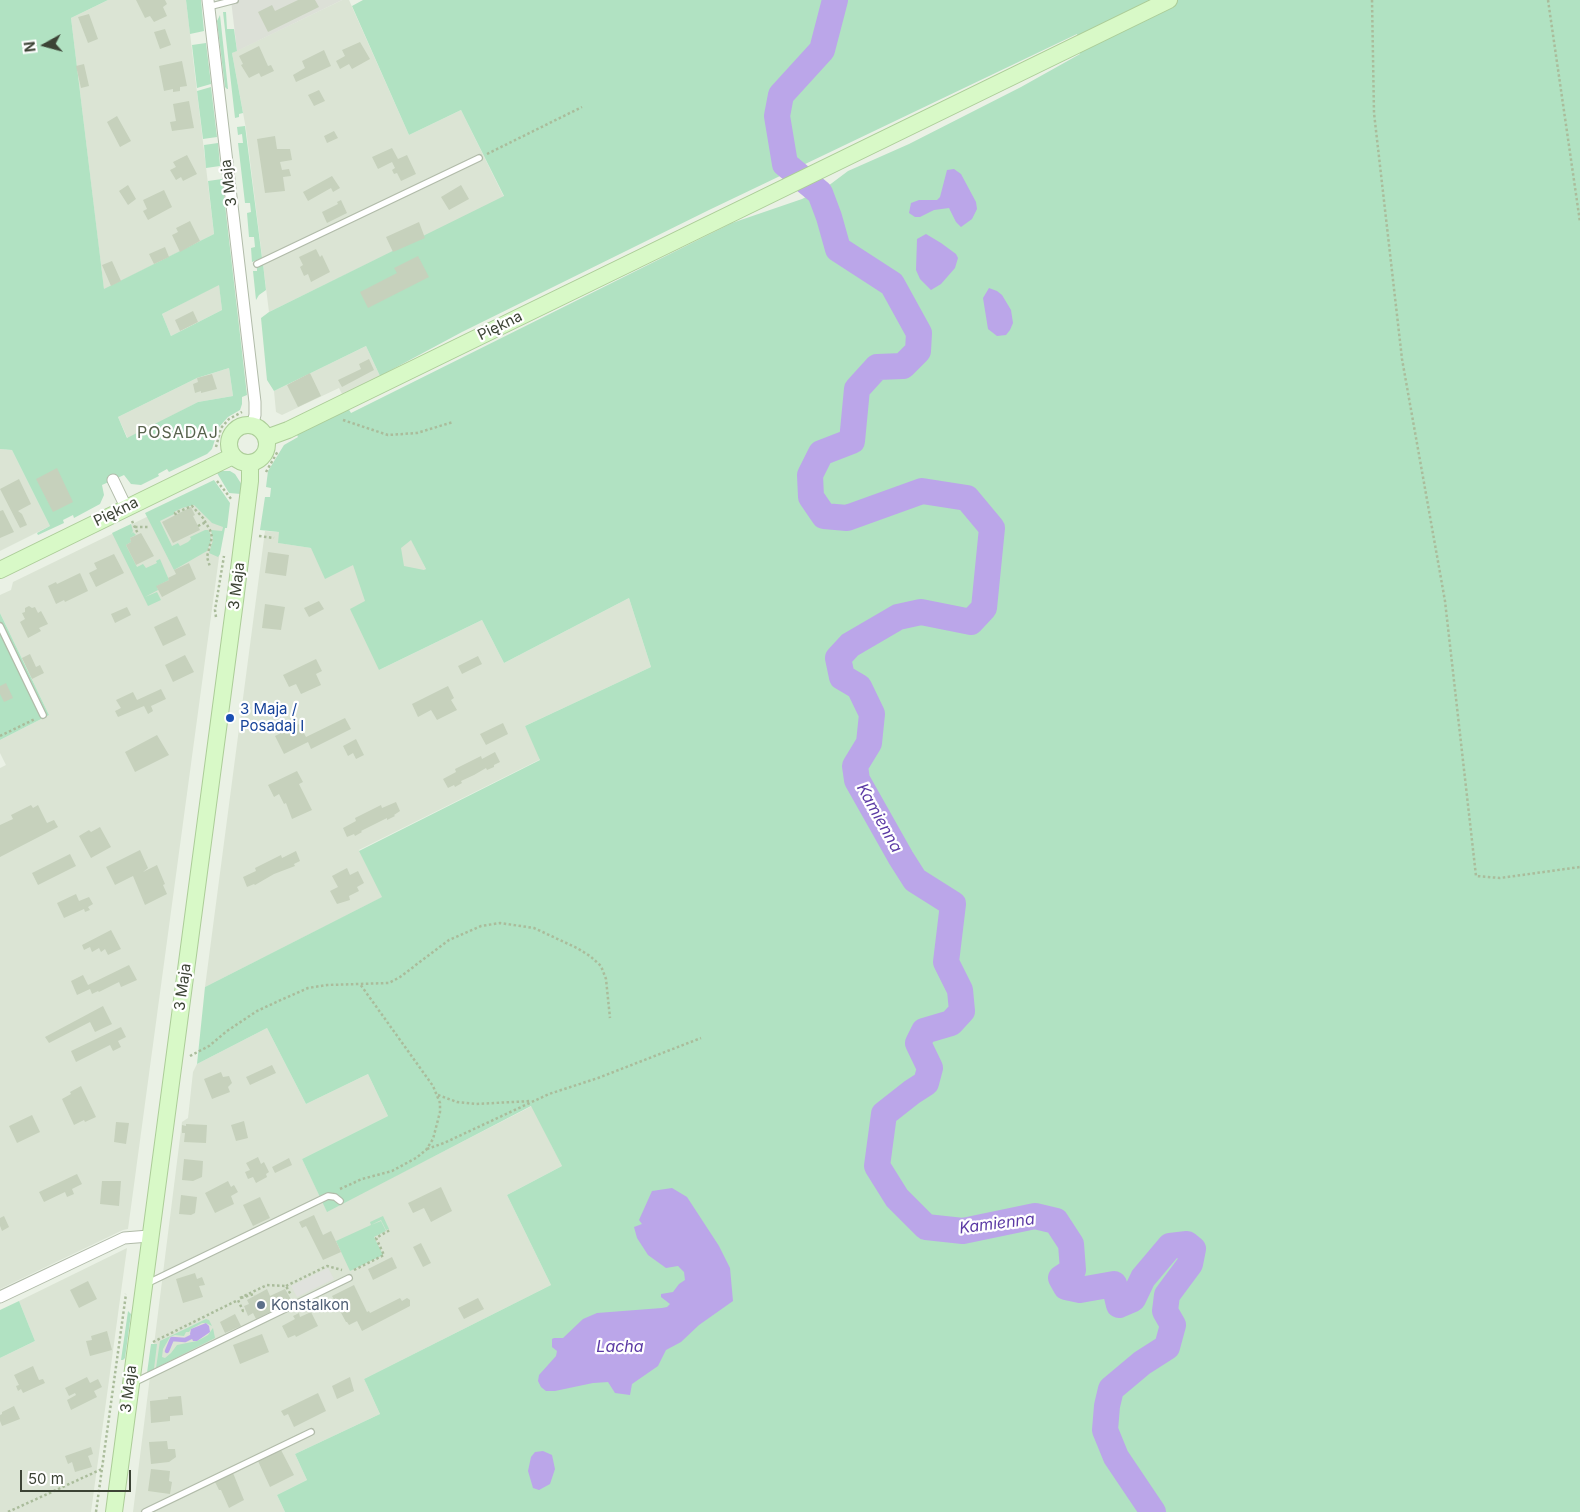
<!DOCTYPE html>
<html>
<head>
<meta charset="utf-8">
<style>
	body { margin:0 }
	#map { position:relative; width:1580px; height:1512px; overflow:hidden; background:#eaf1e5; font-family:Inter,sans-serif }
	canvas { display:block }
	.north { position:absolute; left:20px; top:20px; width:50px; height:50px; -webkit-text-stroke:4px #fff; paint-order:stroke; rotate:263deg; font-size:14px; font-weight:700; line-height:20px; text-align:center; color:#3c4335 }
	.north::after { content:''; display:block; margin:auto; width:18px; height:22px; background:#3c4335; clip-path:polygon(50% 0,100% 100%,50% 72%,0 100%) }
	.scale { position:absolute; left:20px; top:1470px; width:111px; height:22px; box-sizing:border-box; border:2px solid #3c4335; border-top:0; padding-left:6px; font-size:15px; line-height:18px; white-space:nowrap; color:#3c4335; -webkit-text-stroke:4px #fff; paint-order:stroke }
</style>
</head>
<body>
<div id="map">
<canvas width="1580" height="1512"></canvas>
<div class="north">N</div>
<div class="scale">50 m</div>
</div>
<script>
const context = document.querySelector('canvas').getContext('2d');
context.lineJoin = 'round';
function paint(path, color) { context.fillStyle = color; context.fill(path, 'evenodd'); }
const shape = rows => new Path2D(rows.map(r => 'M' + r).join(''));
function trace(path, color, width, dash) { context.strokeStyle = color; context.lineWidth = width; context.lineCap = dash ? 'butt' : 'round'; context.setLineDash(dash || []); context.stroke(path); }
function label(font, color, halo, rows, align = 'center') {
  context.font = font + ' Inter,sans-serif'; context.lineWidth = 4.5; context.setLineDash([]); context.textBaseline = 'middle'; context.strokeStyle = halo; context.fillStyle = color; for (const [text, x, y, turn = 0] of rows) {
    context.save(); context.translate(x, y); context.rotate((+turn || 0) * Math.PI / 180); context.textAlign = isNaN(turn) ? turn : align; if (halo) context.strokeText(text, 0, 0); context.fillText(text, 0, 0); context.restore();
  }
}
const residential = shape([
	[108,0,186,0,214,234,104,290,71,18],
	[342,0,349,0,409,135,461,110,504,197,269,312,246,129,232,53],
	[219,284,222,310,171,336,162,314],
	[366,346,380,376,342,394,339,388,282,415,276,412,274,391],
	[229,368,233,396,198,402,128,439,118,417,197,378],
	[0,449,12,450,50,526,0,551],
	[196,493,225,513,128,1229,123,1230,0,1289,0,768,6,765,0,753,0,740,49,715,0,613,0,595,11,590,13,582],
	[265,531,279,532,279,543,311,548,407,531,426,569,379,670,482,620,504,663,629,598,651,667,525,726,541,759,359,850,383,897,205,987],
	[267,1028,306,1104,368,1074,388,1116,302,1159,327,1211,532,1106,562,1166,507,1195,551,1285,364,1379,380,1414,295,1454,307,1480,277,1495,285,1512,133,1512,182,1122,188,1118,193,1072,197,1064],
	[127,1248,91,1512,0,1512,0,1358,35,1341,19,1301]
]);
const industrial = shape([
	[231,0,342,0,237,51]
]);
const green = shape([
	[0,0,108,0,71,18,104,289,214,234,208,181,222,179,247,395,242,397,242,404,240,410,228,417,219,427,212,449,207,454,169,472,167,469,158,474,159,476,141,485,131,484,124,475,102,485,104,495,100,504,74,518,73,515,63,520,64,523,38,535,37,533,50,526,12,450,0,449],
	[219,285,222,310,171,336,162,314],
	[229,368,233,396,198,402,127,438,118,417,197,378],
	[186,0,201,0,204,31,190,34],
	[363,0,1580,0,1580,1512,285,1512,277,1495,307,1480,295,1454,380,1414,364,1379,551,1285,507,1195,562,1166,531,1106,327,1212,302,1159,388,1116,368,1074,306,1104,267,1028,197,1064,205,987,382,897,359,851,540,760,525,726,651,667,629,598,504,663,482,620,379,670,350,609,365,601,353,565,325,579,311,548,278,543,279,532,260,530,265,497,270,497,271,488,266,487,268,471,284,445,298,437,296,433,348,408,351,413,732,223,802,199,828,186,848,171,909,144,1021,87,1080,54,1077,34,709,210,462,332,380,376,366,346,274,391,267,380,261,318,269,312,504,196,461,110,409,135,352,6],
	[411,540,426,569,424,570,404,566,401,548],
	[223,12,226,12,227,29,234,29,237,51,232,53,243,113,239,114,239,117,235,118],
	[220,15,228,89,227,89,225,87,217,21],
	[206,43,211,84,197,88,192,45],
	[211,87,217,137,203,139,197,91],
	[245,126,262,258,252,262,251,248,255,247,254,237,249,237,247,213,251,212,250,203,245,203,238,143,243,143,242,134,238,135,237,127],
	[218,143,220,166,206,168,204,145],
	[263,264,266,290,259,295,256,300,253,271,257,271,257,267],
	[221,471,230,471,235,474,242,485,241,494,229,493,217,473],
	[214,480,230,503,227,528,225,528,220,554,218,557,209,553,213,540,211,530,222,531,223,527,212,523,194,505,182,508,174,512,174,514,160,521,172,546,178,543,180,546,188,542,191,539,190,537,205,530,208,530,210,533,211,541,207,551,174,570,145,513],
	[131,524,133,531,131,534,133,532,136,535,130,538,131,542,126,545,137,567,143,564,146,568,157,563,156,561,160,559,169,580,157,586,158,590,145,597,157,592,161,600,148,606,112,533],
	[0,613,49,715,0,740],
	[383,1216,389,1229,386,1230,381,1220,371,1225,381,1221,386,1231,374,1237,383,1255,350,1271,336,1241,371,1225,370,1222],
	[19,1301,35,1341,0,1358,0,1310],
	[128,1311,131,1314,125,1358,123,1360,121,1360],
	[206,1319,209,1320,212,1326,206,1323,202,1323,191,1329,189,1332,186,1332,184,1336,175,1335,170,1337,163,1349,162,1357,165,1358,171,1353,177,1345,197,1341,201,1339,208,1335,213,1328,215,1338,156,1368,160,1341],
	[151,1344,157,1344,154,1369,147,1373]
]);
const parking = shape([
	[328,1268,334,1279,297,1297,291,1286]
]);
const water = shape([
	[954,169,961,174,976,202,977,209,972,219,961,227,956,222,949,208,934,210,920,217,915,217,909,213,911,203,919,200,937,200,940,197,947,170],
	[926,234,941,243,956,254,958,258,955,268,941,284,931,290,920,279,916,270,917,239],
	[989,288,997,291,1002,295,1011,310,1013,323,1010,330,1006,335,997,336,988,329,983,298],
	[672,1188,687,1197,719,1246,730,1268,733,1301,699,1325,681,1342,666,1350,658,1366,632,1384,630,1395,615,1393,608,1382,593,1383,555,1391,546,1391,541,1387,538,1381,539,1375,556,1356,557,1351,552,1347,552,1339,554,1338,563,1338,583,1319,597,1313,662,1308,667,1307,670,1304,661,1297,661,1294,673,1292,679,1284,685,1280,684,1272,678,1266,666,1268,648,1255,637,1238,634,1227,642,1224,639,1220,652,1191],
	[206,1323,209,1326,210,1332,197,1341,193,1341,190,1334,191,1329],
	[543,1451,552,1455,555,1469,550,1484,539,1490,533,1488,528,1471,531,1457,535,1452]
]);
const stream = shape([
	[167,1351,172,1339,185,1340,191,1337]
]);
const river = shape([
	[835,0,822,50,781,95,777,116,785,164,820,193,829,217,838,249,892,284,919,333,918,351,903,366,877,367,857,389,852,441,821,453,810,475,811,497,824,516,847,518,922,491,967,498,992,528,984,608,971,622,921,612,898,617,850,645,838,658,842,677,859,687,872,714,869,743,855,766,857,780,901,858,915,880,953,904,946,962,960,990,962,1011,951,1023,924,1031,918,1043,930,1068,926,1083,912,1092,884,1114,877,1166,897,1198,926,1227,963,1231,1035,1216,1056,1221,1071,1244,1073,1270,1061,1278,1066,1287,1080,1290,1114,1284,1119,1305,1133,1299,1143,1278,1170,1246,1187,1244,1193,1249,1190,1264,1167,1295,1165,1311,1173,1325,1167,1347,1142,1363,1111,1389,1107,1406,1105,1430,1116,1457,1153,1512]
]);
const building = shape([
	[136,0,165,0,167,4,163,7,167,16,154,22,150,16,145,18],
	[298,0,315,0,319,7,268,32,258,12,272,5,275,11],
	[89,14,98,39,88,43,78,17],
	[165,29,171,45,160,49,154,32],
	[360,42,370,59,352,69,349,64,340,69,336,61,345,56,342,50],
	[259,46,268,66,271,65,274,71,261,77,259,73,249,78,241,65,243,64,239,56],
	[324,50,331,66,296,82,293,75,305,68,302,61],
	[182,61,187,86,180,87,180,91,173,92,173,89,164,91,159,66],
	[84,64,89,86,81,88,76,66],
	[319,90,325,101,314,106,308,95],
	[189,101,194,128,172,131,170,122,176,121,173,104],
	[117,116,131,141,120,147,107,122],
	[334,131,338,138,327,143,324,136],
	[275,136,277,149,290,149,292,160,280,162,282,170,289,169,291,176,283,177,285,191,265,193,257,139],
	[392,148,398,159,407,155,416,174,401,181,397,173,394,174,392,170,395,168,392,162,378,169,372,157],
	[187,155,197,174,183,181,181,177,176,180,170,170,176,167,173,162],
	[332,176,340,188,333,192,331,188,308,201,303,192],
	[128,185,136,199,128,205,119,191],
	[461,185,469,199,449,210,441,197],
	[164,190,172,207,148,220,143,211,147,209,143,200],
	[341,200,347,213,327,223,322,212,338,204,337,202],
	[190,221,200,241,180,252,172,235,178,232,176,228],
	[419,222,425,238,393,252,386,237],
	[165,247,169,257,154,264,149,254],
	[316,249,320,257,322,255,330,272,311,282,308,274,304,276,300,267,303,265,299,257],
	[418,256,429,277,368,308,360,292,397,273,394,268],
	[112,261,121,281,111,286,102,265],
	[193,311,198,322,180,331,175,320],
	[369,359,374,370,342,387,338,380,361,369,359,364],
	[310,373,321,396,298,407,287,385],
	[212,374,217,389,201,393,201,391,195,393,193,384,198,382,197,378],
	[57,468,73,502,53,512,36,479],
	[19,479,31,504,18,511,22,514,27,525,20,528,0,489],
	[191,507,195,515,193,516,200,530,173,543,162,522],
	[3,510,14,532,0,538,0,511],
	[141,533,154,556,136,565,126,545,131,542,130,538],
	[268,552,289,555,286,576,265,573],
	[114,554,124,573,96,587,89,573,97,569,94,563],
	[189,563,196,579,162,597,156,586,169,580,168,578,176,574,174,570],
	[80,573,88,591,65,602,64,600,56,604,48,586,56,582,57,584],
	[319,601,324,609,309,617,304,608],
	[265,604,285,607,281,630,262,628],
	[29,606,32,608,35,607,38,613,41,611,48,624,39,628,41,631,28,638,20,622,25,619,22,613,25,612,25,608],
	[127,607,131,615,115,623,111,614],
	[177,616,186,635,163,646,154,627],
	[30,654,36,667,40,665,44,673,32,679,22,658],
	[185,655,194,672,173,682,165,665],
	[478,656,482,664,462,674,458,666],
	[316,659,322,671,316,674,321,685,301,694,296,684,289,687,283,675],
	[6,683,13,698,4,702,0,694,0,686],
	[448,686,454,698,451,700,457,710,437,720,431,710,418,717,412,704],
	[161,689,166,699,151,706,153,711,148,714,144,706,118,717,115,711,121,708,116,700,133,692,137,700],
	[345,718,351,729,311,749,308,742,284,754,275,736,299,724,306,737],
	[503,723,508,734,486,745,480,734],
	[157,735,169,755,135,772,125,752],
	[356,739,364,755,356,759,353,753,348,756,343,746],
	[495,752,500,762,494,765,494,767,487,770,486,768,474,775,461,781,462,783,455,787,454,785,448,788,443,779,456,772,455,769,481,756,482,759],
	[297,771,303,782,299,784,312,810,292,819,286,803,284,804,279,794,274,797,268,785],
	[396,802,400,811,394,815,395,816,387,820,387,818,361,831,362,832,355,836,354,834,347,837,343,828,356,821,355,818,381,805,382,808],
	[31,805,33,808,38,805,47,823,54,820,58,827,0,857,0,825,13,819,11,815],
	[100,827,111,847,91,858,79,836,89,830,91,832],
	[140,850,148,868,143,872,157,865,165,884,163,885,167,894,145,905,133,876,115,885,106,867],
	[296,851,300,861,294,864,295,866,274,874,255,885,254,884,247,887,243,877,256,871,255,868,281,855,282,858],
	[70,854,76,866,38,885,32,873],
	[347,868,350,875,358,871,364,883,357,887,359,891,349,896,350,900,337,904,330,891,338,887,332,876],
	[76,894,79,901,89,897,93,904,88,907,90,910,85,912,84,909,64,918,57,903],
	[111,930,121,949,108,955,105,949,101,952,99,948,92,952,90,947,84,950,82,945],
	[129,965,137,980,121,987,119,982,99,992,98,991,92,994,90,989,77,995,71,981,83,975,88,985],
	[103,1006,112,1024,95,1032,90,1022,49,1043,45,1037],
	[121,1027,126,1037,118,1041,121,1047,113,1051,110,1045,76,1062,71,1051],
	[272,1065,276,1073,250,1085,246,1077],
	[221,1072,223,1077,229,1076,232,1083,228,1087,230,1092,212,1099,204,1079],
	[81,1086,96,1117,85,1122,84,1120,74,1125,62,1099,71,1094,70,1092],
	[32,1115,40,1132,17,1143,9,1126],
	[244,1121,248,1138,236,1141,231,1125],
	[116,1122,129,1123,126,1144,114,1142],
	[186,1124,207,1125,206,1143,184,1142,185,1133,182,1133,182,1125,186,1126],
	[258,1157,261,1164,264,1162,269,1172,266,1174,267,1177,256,1183,253,1177,248,1179,245,1172,250,1170,246,1163],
	[289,1158,292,1165,275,1173,272,1167],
	[184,1159,203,1161,202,1177,193,1181,182,1180],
	[77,1174,82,1184,72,1189,74,1194,67,1197,65,1192,44,1202,39,1192],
	[102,1181,121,1181,119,1206,100,1204],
	[228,1181,231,1187,234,1185,238,1192,231,1196,234,1204,215,1213,205,1193],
	[441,1187,452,1211,431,1222,424,1208,413,1213,408,1203],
	[181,1195,197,1197,195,1213,191,1215,179,1214],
	[260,1197,270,1218,253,1226,243,1205],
	[314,1215,323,1235,331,1231,341,1252,323,1260,306,1226,302,1228,299,1222],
	[4,1216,9,1227,2,1231,0,1226,0,1218],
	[421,1243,431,1263,423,1267,413,1247],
	[392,1257,397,1268,373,1280,368,1269],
	[195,1273,197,1279,202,1277,205,1285,199,1286,203,1297,183,1303,176,1279],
	[88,1281,97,1299,79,1308,70,1290],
	[354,1285,367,1312,369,1311,370,1313,400,1298,402,1301,407,1298,410,1300,410,1306,362,1331,357,1321,349,1325,347,1322,346,1322,332,1296],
	[267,1289,270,1296,285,1289,292,1301,256,1319,253,1313,248,1316,244,1306,249,1304,247,1300],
	[478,1298,484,1309,464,1319,458,1308],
	[311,1312,318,1326,296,1337,295,1335,288,1338,282,1326,295,1319,293,1316,299,1313,300,1317],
	[235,1314,241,1326,225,1333,220,1322],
	[107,1331,112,1350,90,1356,86,1341,92,1340,91,1336],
	[262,1334,269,1352,240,1364,233,1345],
	[33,1366,39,1380,43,1379,45,1383,23,1393,21,1389,18,1391,16,1386,19,1385,14,1375],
	[87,1377,90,1383,98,1379,102,1387,94,1391,97,1397,71,1410,67,1400,76,1395,75,1393,69,1396,65,1388],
	[350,1377,354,1391,337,1399,332,1386],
	[318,1393,326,1411,294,1427,288,1414,284,1416,281,1411],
	[181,1396,183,1415,170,1416,170,1421,151,1423,150,1401,168,1399,168,1397],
	[14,1406,20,1419,2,1426,0,1421,0,1415,2,1414,2,1412],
	[167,1441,168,1449,175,1449,176,1457,169,1462,151,1464,149,1442],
	[91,1447,93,1454,88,1456,92,1467,75,1472,72,1462,68,1464,65,1456],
	[281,1450,294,1475,270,1487,258,1461],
	[151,1469,170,1471,169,1481,172,1482,170,1494,148,1491],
	[233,1473,244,1500,229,1508,221,1490,219,1490,215,1482]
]);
const path = shape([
	[1372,0,1374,113,1402,359,1445,601,1476,876,1500,878,1580,867],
	[1548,0,1580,222],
	[487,154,582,107],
	[343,420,388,435,417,433,453,422],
	[216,447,221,428,229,419,242,412],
	[266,472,278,451],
	[217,481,232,500],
	[176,515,175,513,192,506,203,518,210,530,212,537,207,557,210,567],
	[132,521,138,534],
	[198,526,206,522],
	[135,527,148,527],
	[259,536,274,538],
	[216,617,215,610,224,556],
	[0,736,35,719],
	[190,1056,209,1046,227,1031,257,1011,283,999,308,988,327,985,389,983,400,977,449,940,481,926,500,923,534,928,577,948,590,956,601,966,606,979,610,1018],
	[438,1095,457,1102,476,1104,531,1101],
	[427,1149,444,1143,549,1094,598,1078,701,1038],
	[340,1189,362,1179,392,1171,416,1158,426,1150,433,1139,440,1112,440,1103,433,1086,360,984],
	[354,1270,384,1255,376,1238,390,1230],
	[286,1286,327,1266,342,1270],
	[240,1298,267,1285,286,1286,291,1295],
	[241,1298,254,1294,255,1295],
	[153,1342,238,1300,243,1311,246,1310],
	[8,1512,102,1469],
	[96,1512,126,1294]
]);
const lane = shape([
	[208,7,235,0],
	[257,264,479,158],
	[0,626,43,715],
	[146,1284,328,1196,335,1197,340,1201],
	[133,1383,349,1278],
	[145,1512,311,1432]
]);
const street = shape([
	[208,0,255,402,255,415,252,426],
	[113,480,126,507],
	[0,1297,124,1238,149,1236]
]);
const secondary = shape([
	'229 444a19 19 0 1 1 38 0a19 19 0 1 1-38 0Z',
	[266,438,288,430,1169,0],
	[0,570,233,456],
	[114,1512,235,601,250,481,250,463]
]);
const markers = [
	[230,718,5,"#1a4fb4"],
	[261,1305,5,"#5c6f8a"]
];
const streetNames = [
	["3 Maja",229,183,-97],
	["Piękna",500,326,-26],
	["Piękna",116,512,-26],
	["3 Maja",237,586,-83],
	["3 Maja",183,987,-82],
	["3 Maja",129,1389,-83]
];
const transitNames = [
	["3 Maja /",240,709],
	["Posadaj I",240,726]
];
const serviceNames = [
	["Konstalkon",271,1305]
];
const neighbourhoodNames = [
	["POSADAJ",178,433]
];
const waterNames = [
	["Kamienna",879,818,61],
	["Kamienna",997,1224,-7],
	["Lacha",620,1347]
];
paint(residential, '#dbe4d4');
paint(industrial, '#dce0d7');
paint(green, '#b1e2c2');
paint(parking, '#e0e2dd');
paint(water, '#bba6e9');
trace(stream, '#bba6e9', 4.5);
trace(river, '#bba6e9', 26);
paint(building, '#c6d1bc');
trace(lane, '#b1bba9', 8);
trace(street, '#b1bba9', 13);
trace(secondary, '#accd98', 18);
trace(path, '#aabc9b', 2.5, [2.5, 2.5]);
trace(lane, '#fff', 5.5);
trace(street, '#fff', 11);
trace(secondary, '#d8f9c7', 16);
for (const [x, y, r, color] of markers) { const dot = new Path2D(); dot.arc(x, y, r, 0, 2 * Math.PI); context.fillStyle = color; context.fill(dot); trace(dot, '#fff', 2); }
label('15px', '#3c4335', '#fff', streetNames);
label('15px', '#164399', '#fff', transitNames, 'left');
label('15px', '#4e5e75', '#fff', serviceNames, 'left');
context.letterSpacing = '1px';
label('16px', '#59644e', '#fff', neighbourhoodNames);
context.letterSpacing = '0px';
label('italic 16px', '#5b39a4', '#fff', waterNames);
</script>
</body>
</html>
